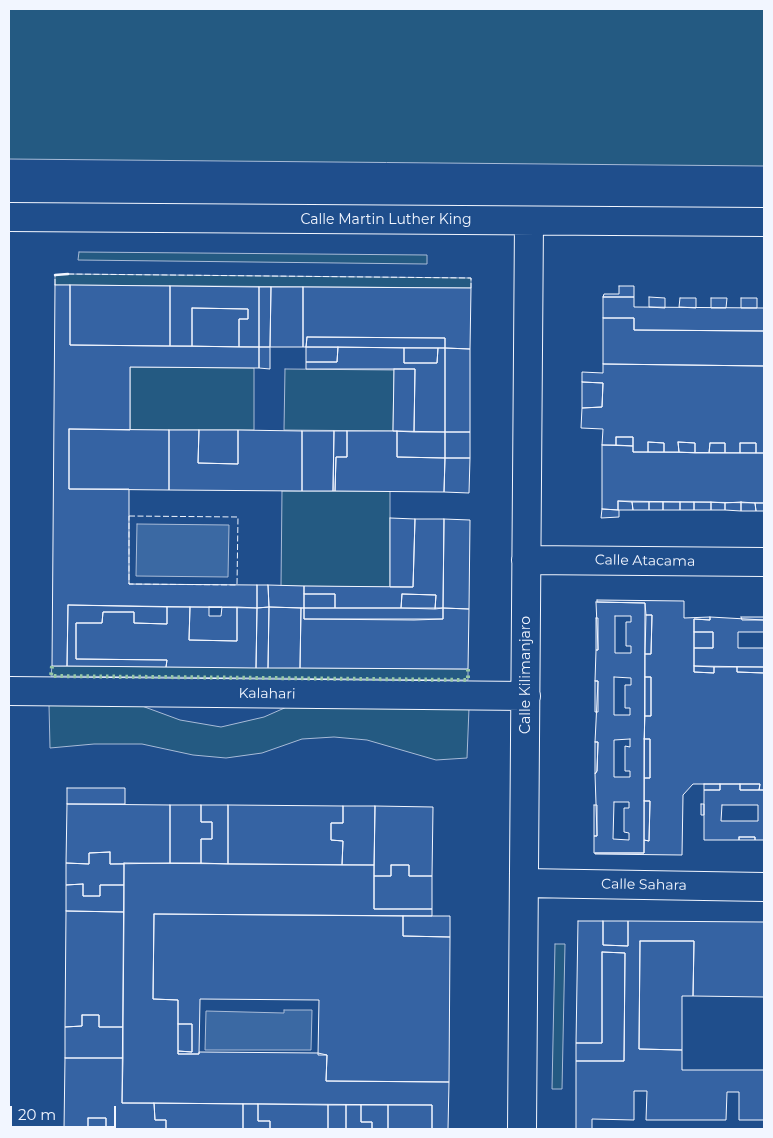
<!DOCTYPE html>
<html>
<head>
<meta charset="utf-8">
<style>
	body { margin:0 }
	#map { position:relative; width:773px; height:1138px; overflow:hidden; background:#1f4e8c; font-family:Montserrat,sans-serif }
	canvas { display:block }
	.frame { position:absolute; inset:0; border:10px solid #f2f6ff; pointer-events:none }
	.scale { position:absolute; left:10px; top:1106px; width:106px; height:22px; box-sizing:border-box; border:2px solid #f2f6ff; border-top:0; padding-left:6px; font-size:15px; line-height:18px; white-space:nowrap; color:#f2f6ff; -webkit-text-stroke:4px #1f4e8c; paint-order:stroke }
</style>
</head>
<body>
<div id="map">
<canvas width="773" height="1138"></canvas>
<div class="frame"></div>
<div class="scale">20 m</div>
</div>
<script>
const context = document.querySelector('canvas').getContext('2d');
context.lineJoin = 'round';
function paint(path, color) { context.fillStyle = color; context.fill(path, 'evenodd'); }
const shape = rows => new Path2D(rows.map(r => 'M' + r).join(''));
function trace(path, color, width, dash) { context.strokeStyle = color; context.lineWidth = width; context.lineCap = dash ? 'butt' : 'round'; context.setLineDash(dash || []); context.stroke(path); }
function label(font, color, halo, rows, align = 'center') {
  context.font = font + ' Montserrat,sans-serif'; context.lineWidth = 4; context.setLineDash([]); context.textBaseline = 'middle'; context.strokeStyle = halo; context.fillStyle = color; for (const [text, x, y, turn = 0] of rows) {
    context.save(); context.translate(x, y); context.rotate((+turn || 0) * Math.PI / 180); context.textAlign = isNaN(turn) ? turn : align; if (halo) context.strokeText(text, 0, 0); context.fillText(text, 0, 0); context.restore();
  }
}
const green = shape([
	[9,9,764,9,764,166,9,159,9,9],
	[79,252,427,255,427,264,78,260,79,252],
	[68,274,471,278,471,288,55,285,55,275,68,274],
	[130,367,254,368,254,430,130,430,130,367],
	[285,369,394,370,393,431,284,430,285,369],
	[282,491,390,491,390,587,281,586,282,491],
	[52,666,468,669,468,680,51,676,52,666],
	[49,705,142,706,180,720,221,727,264,717,289,706,469,708,467,758,436,760,367,740,334,737,302,739,262,753,226,758,193,755,142,744,94,744,50,748,49,705],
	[555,944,565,944,562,1089,552,1089,555,944]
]);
const water = shape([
	[137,524,229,525,228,577,136,576,137,524],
	[284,1010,312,1010,311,1050,205,1050,206,1011,284,1013,284,1010]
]);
const building = shape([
	[55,285,70,285,70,345,259,347,259,368,130,367,130,430,69,429,69,489,129,489,129,584,257,585,257,608,68,605,67,666,52,666,55,285],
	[70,285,170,286,170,346,70,345,70,285],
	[170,286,259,287,259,347,239,347,239,319,248,319,248,309,192,308,192,346,170,346,170,286],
	[619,286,634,286,634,297,603,297,604,294,619,294,619,286],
	[259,287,271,287,270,347,259,347,259,287],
	[271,287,303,287,303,347,270,347,271,287],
	[303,287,471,288,470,349,445,348,445,338,307,337,306,347,303,347,303,287],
	[603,297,634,297,634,307,764,308,764,331,634,330,634,318,603,318,603,297],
	[649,297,665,298,665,308,649,307,649,297],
	[680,298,696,298,696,308,679,307,680,298],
	[711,298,727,298,726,308,711,308,711,298],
	[741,298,757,298,757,308,741,308,741,298],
	[192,308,248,309,248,319,239,319,239,347,192,346,192,308],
	[603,318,634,318,634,330,764,331,764,366,603,364,603,318],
	[307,337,445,338,445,348,306,347,307,337],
	[259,347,270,347,270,369,259,368,259,347],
	[306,347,338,347,337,362,306,362,306,347],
	[338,347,404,348,404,363,437,363,438,348,445,348,445,432,414,432,415,369,306,369,306,362,337,362,338,347],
	[404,348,438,348,437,363,404,363,404,348],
	[445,348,470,349,470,432,445,432,445,348],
	[603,364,764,366,764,453,756,453,756,443,740,443,740,453,725,453,725,443,710,443,709,453,695,453,695,443,678,442,679,452,664,452,664,443,648,442,648,452,633,452,633,437,616,437,616,445,602,445,603,429,581,428,582,408,602,407,603,383,582,382,582,372,603,373,603,364],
	[394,369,415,369,414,432,393,431,394,369],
	[582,382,603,383,602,407,582,408,582,382],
	[69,429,169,430,169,490,69,489,69,429],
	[169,430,199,430,198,463,238,464,238,430,302,431,302,491,169,490,169,430],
	[199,430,238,430,238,464,198,463,199,430],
	[302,431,334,431,333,491,302,491,302,431],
	[334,431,347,431,347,457,336,457,335,491,333,491,334,431],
	[347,431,397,431,397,457,445,458,444,492,335,491,336,457,347,457,347,431],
	[397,431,445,432,445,458,397,457,397,431],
	[445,432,470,432,470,458,445,458,445,432],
	[616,437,633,437,633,446,616,445,616,437],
	[648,442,664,443,664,452,648,452,648,442],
	[678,442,695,443,695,453,679,452,678,442],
	[710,443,725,443,725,453,709,453,710,443],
	[740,443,756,443,756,453,740,453,740,443],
	[602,445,633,446,633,452,764,453,764,503,618,501,618,510,602,509,602,445],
	[445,458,470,458,469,493,444,492,445,458],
	[618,501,632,502,633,510,618,510,618,501],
	[632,502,649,502,649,510,633,510,632,502],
	[649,502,663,502,663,510,649,510,649,502],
	[663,502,680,502,680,510,663,510,663,502],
	[680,502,694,502,694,510,680,510,680,502],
	[694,502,711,502,711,510,694,510,694,502],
	[711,502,725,503,725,510,711,510,711,502],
	[741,502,741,511,725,510,725,503,741,502],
	[741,502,755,503,756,511,741,511,741,502],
	[755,503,764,503,764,511,756,511,755,503],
	[602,509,619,510,619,517,601,518,602,509],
	[390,518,415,519,413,587,390,587,390,518],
	[415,519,444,519,443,608,435,609,436,595,402,594,401,608,335,608,335,594,304,594,304,586,413,587,415,519],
	[444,519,470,520,469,609,443,608,444,519],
	[257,585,268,585,269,607,257,608,257,585],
	[268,585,304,586,304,608,269,607,268,585],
	[304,594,335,594,335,608,304,608,304,594],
	[402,594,436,595,435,609,401,608,402,594],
	[597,600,684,601,684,618,710,617,710,620,694,619,694,672,714,673,714,667,737,667,737,672,764,673,764,790,759,790,760,784,693,784,683,795,682,855,595,854,595,853,644,853,644,840,649,841,650,801,644,801,644,778,650,778,650,739,644,739,645,716,651,716,651,677,645,677,645,654,651,654,652,615,646,615,645,603,597,602,597,600],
	[596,602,645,603,644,853,594,853,594,836,597,836,597,834,595,774,597,771,598,742,595,742,598,681,595,681,596,650,598,650,598,648,596,602],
	[615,616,631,616,631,622,626,622,626,646,631,646,631,653,615,653,615,616],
	[614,677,631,678,631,685,625,685,625,708,630,708,630,715,614,715,614,677],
	[630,739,630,747,625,746,625,771,630,771,630,777,614,777,614,740,630,739],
	[614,802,629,802,629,808,624,808,624,832,629,833,629,840,613,839,614,802],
	[68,605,167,607,167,624,134,623,134,612,103,612,102,623,76,623,76,659,167,660,166,667,67,666,68,605],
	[167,607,190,607,189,640,237,641,237,607,257,608,256,668,166,667,167,660,76,659,76,623,102,623,103,612,134,612,134,623,167,624,167,607],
	[190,607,237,607,237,641,189,640,190,607],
	[209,607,222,607,221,616,209,616,209,607],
	[269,607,301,608,300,668,268,668,269,607],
	[269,607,268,668,256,668,257,608,269,607],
	[301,608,304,608,304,619,414,620,443,619,443,608,469,609,468,669,300,668,301,608],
	[304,608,443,608,443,619,304,619,304,608],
	[646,615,652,615,651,654,645,654,646,615],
	[710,617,764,620,764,632,738,632,738,648,764,648,764,667,694,666,694,648,713,648,713,632,694,632,694,619,710,620,710,617],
	[741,617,764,617,764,620,742,620,741,617],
	[596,618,598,618,598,650,596,650,596,618],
	[694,632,713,632,713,648,694,648,694,632],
	[694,666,714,667,714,673,694,672,694,666],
	[737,667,764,667,764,673,737,672,737,667],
	[645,677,651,677,651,716,645,716,645,677],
	[595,681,598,681,598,712,595,712,595,681],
	[644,739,650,739,650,778,644,778,644,739],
	[595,742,598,742,597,771,595,774,595,742],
	[704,784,720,784,720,790,704,790,704,784],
	[720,784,740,784,740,790,764,790,764,840,755,840,755,837,739,837,739,840,704,840,704,790,720,790,720,784],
	[722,805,758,805,758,821,721,821,722,805],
	[740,784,760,784,759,790,740,790,740,784],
	[67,788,125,788,125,804,67,804,67,788],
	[644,801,650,801,649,841,644,840,644,801],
	[67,804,170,805,170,863,110,864,110,852,89,853,89,864,66,863,67,804],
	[701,804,704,804,704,815,701,815,701,804],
	[170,805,201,805,201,822,212,822,212,839,201,839,201,863,170,863,170,805],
	[201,805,228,805,228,864,201,863,201,839,212,839,212,822,201,822,201,805],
	[228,805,343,806,343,823,331,823,331,840,343,841,342,865,228,864,228,805],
	[594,805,597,805,597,836,594,836,594,805],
	[343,806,375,806,374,865,342,865,343,841,331,840,331,823,343,823,343,806],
	[375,806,433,807,432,876,409,876,409,865,391,865,391,876,374,876,375,806],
	[739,837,755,837,755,840,739,840,739,837],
	[110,852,110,864,124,864,124,885,100,885,100,896,83,896,83,884,66,885,66,863,89,864,89,853,110,852],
	[124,863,374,865,374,909,432,909,432,916,154,914,153,999,178,1000,178,1054,199,1054,199,1052,318,1053,327,1055,326,1081,449,1082,448,1129,432,1129,432,1105,122,1103,124,863],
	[391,865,409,865,409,876,432,876,432,909,374,909,374,876,391,876,391,865],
	[83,884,83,896,100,896,100,885,124,885,124,912,66,911,66,885,83,884],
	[66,911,124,912,123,1027,99,1027,99,1015,82,1015,82,1026,65,1027,66,911],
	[154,914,403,916,403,936,450,937,449,1082,326,1081,327,1055,318,1055,319,1000,200,999,199,1054,178,1054,178,1051,192,1052,192,1024,178,1024,178,1000,153,999,154,914],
	[403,916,450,916,450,937,403,936,403,916],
	[578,921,603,921,603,945,628,946,628,921,764,922,764,997,693,996,694,941,640,941,639,1049,682,1050,682,1070,764,1070,764,1120,739,1120,739,1092,727,1092,726,1120,646,1120,647,1091,634,1091,634,1120,592,1119,592,1129,576,1129,576,1061,624,1061,625,953,602,952,602,1043,576,1043,578,921],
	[603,921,628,921,628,946,603,945,603,921],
	[640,941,694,941,693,996,682,996,682,1050,639,1049,640,941],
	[602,952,625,953,624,1061,576,1061,576,1043,602,1043,602,952],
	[82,1015,99,1015,99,1027,123,1027,123,1058,65,1058,65,1027,82,1026,82,1015],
	[178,1024,192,1024,192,1052,178,1051,178,1024],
	[65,1058,123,1058,122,1103,154,1103,155,1120,166,1120,166,1129,106,1129,106,1118,88,1118,88,1129,64,1129,65,1058],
	[154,1103,243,1104,243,1129,166,1129,166,1120,155,1120,154,1103],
	[243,1104,258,1104,258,1121,270,1121,270,1129,243,1129,243,1104],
	[258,1104,328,1105,328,1129,270,1129,270,1121,258,1121,258,1104],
	[328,1105,346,1105,346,1129,328,1129,328,1105],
	[346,1105,361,1105,361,1122,372,1122,372,1129,346,1129,346,1105],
	[361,1105,388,1105,388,1129,372,1129,372,1122,361,1122,361,1105],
	[388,1105,432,1105,432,1129,388,1129,388,1105],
	[88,1118,106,1118,106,1129,88,1129,88,1118]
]);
const street = shape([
	[9,217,764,222],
	[526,560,764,562],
	[9,691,526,696],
	[524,883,764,887],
	[522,1129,529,221]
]);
const hedge = shape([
	[52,666,51,676,268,678,468,680,468,669]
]);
const fence = shape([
	[68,274,471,278,471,288],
	[55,285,55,275],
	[129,516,238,517,237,585,129,584,129,516]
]);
const wall = shape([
	[55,275,68,274]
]);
const streetNames = [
	["Calle Martin Luther King",386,220],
	["Calle Atacama",645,561,1],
	["Calle Kilimanjaro",526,675,-90],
	["Kalahari",267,694,1],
	["Calle Sahara",644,885,1]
];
paint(green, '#245a82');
trace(green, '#a8bbd7', 1);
paint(water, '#3b69a3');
trace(water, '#a8bbd7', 1);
paint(building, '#3563a3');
trace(building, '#f2f6ff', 1);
trace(street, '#f2f6ff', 30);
trace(street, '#1f4e8c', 28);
trace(hedge, '#97c8a6', 4, [2.5, 4]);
trace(fence, '#f2f6ff', 1, [6, 2.5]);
trace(wall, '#f2f6ff', 2.5);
label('14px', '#f2f6ff', '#1f4e8c', streetNames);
</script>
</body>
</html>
